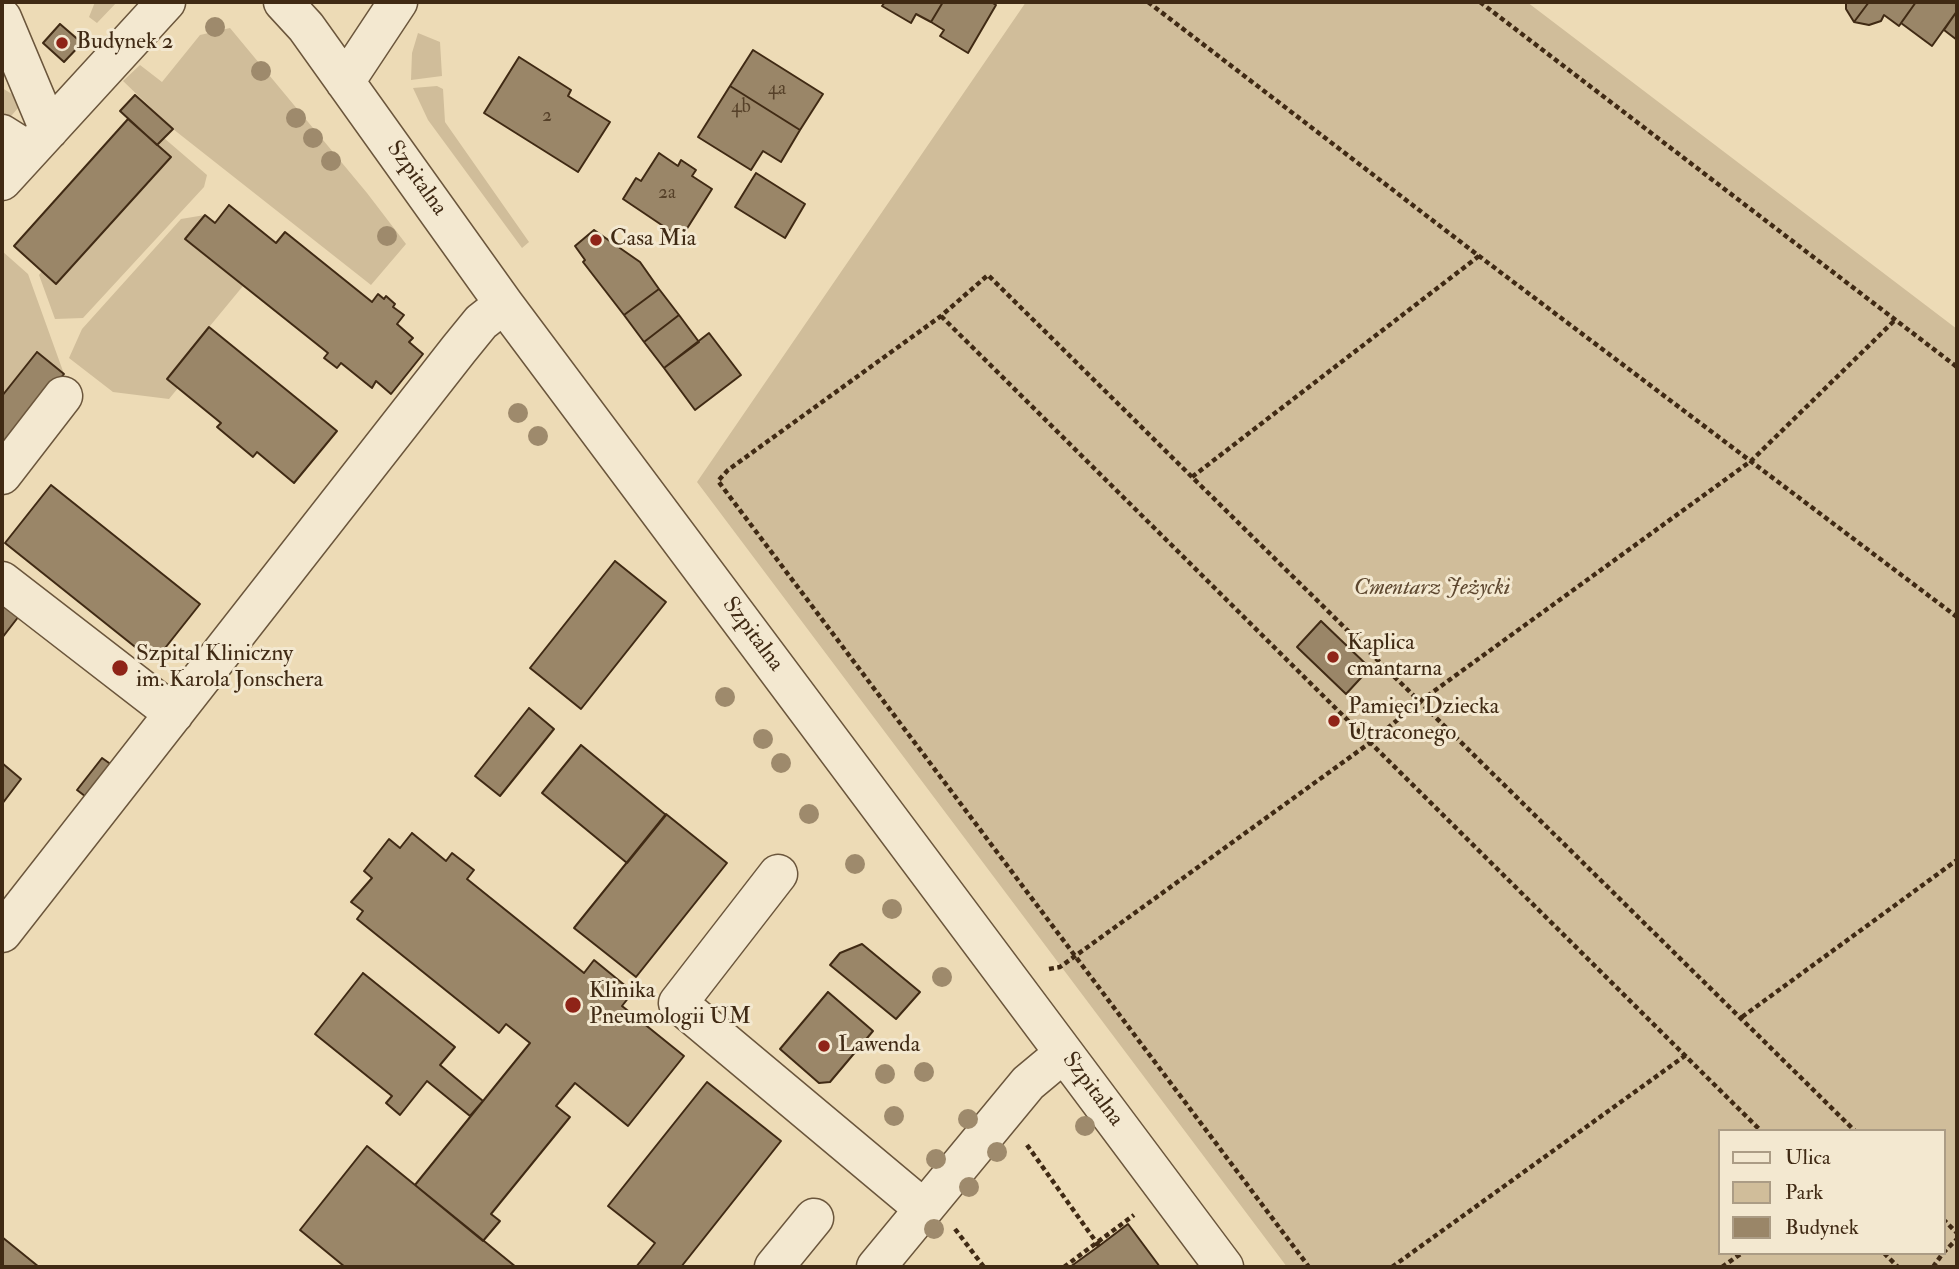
<!DOCTYPE html>
<html>
<head>
<meta charset="utf-8">
<style>
	body { margin:0 }
	#map { position:relative; width:1959px; height:1269px; overflow:hidden; background:#eddbb6; font-family:"IM FELL Double Pica",serif }
	canvas { display:block }
	.frame { position:absolute; inset:0; border:4px solid #402a14; pointer-events:none }
	.legend { position:absolute; left:1718px; top:1129px; width:228px; height:126px; box-sizing:border-box; background:#f3e8d0; border:2px solid #ab9c85; margin:0; padding:9px 12px; list-style:none; font-size:21px; color:#402a14 }
	.legend li { display:flex; align-items:center; gap:14px; height:35px }
	.legend b { width:35px; border:2px solid #ab9c85 }
</style>
</head>
<body>
<div id="map">
<canvas width="1959" height="1269"></canvas>
<div class="frame"></div>
<ul class="legend">
<li><b style="height:9px;background:#f3e8d0"></b>Ulica</li>
<li><b style="height:19px;background:#d0bd9a"></b>Park</li>
<li><b style="height:19px;background:#9a8668"></b>Budynek</li>
</ul>
</div>
<script>
const context = document.querySelector('canvas').getContext('2d');
context.lineJoin = 'round';
function paint(path, color) { context.fillStyle = color; context.fill(path, 'evenodd'); }
const shape = rows => new Path2D(rows.map(r => 'M' + r).join(''));
function trace(path, color, width, dash) { context.strokeStyle = color; context.lineWidth = width; context.lineCap = dash ? 'butt' : 'round'; context.setLineDash(dash || []); context.stroke(path); }
function label(font, color, halo, rows, align = 'center') {
  context.font = font + ' "IM FELL Double Pica",serif'; context.lineWidth = 6; context.setLineDash([]); context.textBaseline = 'middle'; context.strokeStyle = halo; context.fillStyle = color; for (const [text, x, y, turn = 0] of rows) {
    context.save(); context.translate(x, y); context.rotate((+turn || 0) * Math.PI / 180); context.textAlign = isNaN(turn) ? turn : align; if (halo) context.strokeText(text, 0, 0); context.fillText(text, 0, 0); context.restore();
  }
}
const green = shape([
	[95,2,117,2,97,23,89,17],
	[1026,2,1527,2,1957,329,1957,1267,1287,1267,697,482],
	[1719,1131,1943,1131,1943,1253,1719,1253],
	[230,28,367,193,406,244,371,285,173,129,123,81,140,65,162,82,200,35],
	[418,33,440,42,442,76,411,80,412,53],
	[437,86,443,89,445,122,529,242,522,248,428,120,413,88],
	[2,88,12,94,18,108,6,122,2,121],
	[164,138,207,175,204,187,83,318,55,319,39,275,42,271,57,284,170,157,157,145],
	[205,215,185,240,243,286,167,378,178,388,169,399,113,392,69,358,82,329,181,219],
	[2,251,28,274,64,374,37,353,2,396]
]);
const building = shape([
	[885,2,943,2,931,22,916,14,911,23,882,6,885,2],
	[943,2,991,2,996,5,968,53,940,36,944,30,931,22,943,2],
	[1846,2,1869,2,1854,22,1846,9,1846,2],
	[1869,2,1916,2,1899,26,1884,15,1881,21,1869,25,1854,22,1869,2],
	[1916,2,1957,2,1957,11,1932,46,1901,23,1916,2],
	[1957,11,1957,40,1944,30,1957,11],
	[60,24,82,43,64,62,43,43,60,24],
	[753,50,823,94,800,130,730,86,753,50],
	[519,57,571,90,568,96,610,122,578,172,484,113,519,57],
	[730,86,800,130,781,162,763,151,751,170,698,137,730,86],
	[135,95,173,129,157,145,120,111,135,95],
	[128,119,171,157,56,284,14,246,128,119],
	[659,153,678,166,681,160,696,170,692,176,712,189,681,238,623,199,636,178,641,181,659,153],
	[756,173,805,204,785,238,735,207,756,173],
	[229,205,276,243,285,232,372,302,378,294,384,299,386,296,395,304,393,307,404,315,397,324,413,338,409,342,423,354,391,394,376,381,372,388,341,363,337,368,324,358,328,353,185,239,205,215,215,223,229,205],
	[594,230,640,262,659,289,624,315,583,262,585,260,575,246,594,230],
	[659,289,679,315,644,342,624,315,659,289],
	[679,315,699,342,664,368,644,342,679,315],
	[209,327,337,431,294,483,257,452,253,457,217,427,221,423,167,379,209,327],
	[709,333,741,375,695,410,664,368,709,333],
	[37,352,64,374,4,450,2,449,2,396,37,352],
	[51,485,200,604,154,662,5,543,51,485],
	[615,561,666,602,581,709,530,668,615,561],
	[2,602,19,616,2,638,2,602],
	[1321,621,1370,668,1346,694,1297,647,1321,621],
	[529,708,554,729,500,796,475,776,529,708],
	[581,745,666,815,627,863,542,793,581,745],
	[102,758,119,770,94,803,77,790,102,758],
	[2,763,21,779,2,804,2,763],
	[666,814,727,863,636,977,574,928,666,814],
	[412,833,446,861,452,853,474,870,467,879,584,973,594,960,633,992,622,1006,684,1056,628,1126,575,1083,556,1106,570,1117,491,1214,500,1221,483,1241,415,1185,530,1043,506,1024,499,1033,357,919,363,911,351,902,372,878,364,871,389,839,400,848,412,833],
	[862,944,920,992,896,1019,830,965,840,953,862,944],
	[363,973,455,1047,440,1065,483,1101,470,1116,427,1081,400,1115,386,1103,392,1096,315,1034,363,973],
	[828,992,873,1031,830,1082,819,1083,780,1049,828,992],
	[707,1082,781,1141,681,1267,636,1267,655,1243,608,1206,707,1082],
	[367,1146,415,1185,516,1267,345,1267,300,1230,367,1146],
	[1128,1224,1160,1267,1070,1267,1099,1246,1128,1224],
	[2,1237,39,1267,2,1267,2,1237]
]);
const path = shape([
	[1148,2,1479,256,1957,617],
	[1480,2,1957,367],
	[1479,256,1192,477,1855,1131],
	[941,316,1761,1131],
	[1192,477,988,275,941,316,728,470,718,481,1309,1267],
	[1049,969,1060,967,1371,742,1419,702,1751,461,1895,320],
	[1742,1017,1957,860],
	[1027,1145,1099,1246],
	[1943,1219,1957,1233],
	[955,1229,984,1267],
	[1884,1253,1898,1267],
	[1943,1253,1957,1239],
	[1064,1267,1134,1215],
	[1392,1267,1686,1055],
	[1722,1267,1742,1253],
	[1933,1267,1943,1253]
]);
const minor = shape([
	[283,2,306,27,504,304,1224,1267],
	[2,18,49,130],
	[345,82,398,2],
	[2,134,29,151],
	[2,181,166,2],
	[2,475,63,396],
	[2,581,174,714],
	[778,874,678,1003,924,1209],
	[2,933,459,349,481,322,504,304],
	[774,1267,814,1218],
	[876,1267,1028,1083,1064,1053]
]);
const trees = [
	[215,27],
	[261,71],
	[296,118],
	[313,138],
	[331,161],
	[387,236],
	[518,413],
	[538,436],
	[725,697],
	[763,739],
	[781,763],
	[809,814],
	[855,864],
	[892,909],
	[942,977],
	[924,1072],
	[885,1074],
	[894,1116],
	[968,1119],
	[1085,1126],
	[997,1152],
	[936,1159],
	[969,1187],
	[934,1229]
];
const markers = [
	[62,43,7,"#8f2418"],
	[596,240,7,"#8f2418"],
	[1333,657,7,"#8f2418"],
	[120,668,9,"#8f2418"],
	[1334,721,7,"#8f2418"],
	[573,1005,9,"#8f2418"],
	[824,1046,7,"#8f2418"]
];
const numberNames = [
	["4a",777,90],
	["4b",741,108],
	["2",547,117],
	["2a",667,194]
];
const poiNames = [
	["Budynek 2",76,43],
	["Casa Mia",610,240],
	["Kaplica",1347,644],
	["cmantarna",1347,670],
	["Szpital Kliniczny",136,655],
	["im. Karola Jonschera",136,681],
	["Pamięci Dziecka",1348,708],
	["Utraconego",1348,734],
	["Klinika",589,992],
	["Pneumologii UM",589,1018],
	["Lawenda",838,1046]
];
const streetNames = [
	["Szpitalna",416,179,54],
	["Szpitalna",752,635,53],
	["Szpitalna",1092,1090,53]
];
const parkNames = [
	["Cmentarz Jeżycki",1432,589]
];
paint(green, '#d0bd9a');
paint(building, '#9a8668');
trace(building, '#402a14', 2);
trace(minor, '#6b563c', 41);
trace(path, '#402a14', 4.5, [5, 3.5]);
trace(minor, '#f3e8d0', 38);
context.fillStyle = '#9e8a6c';
for (const [x, y] of trees) { context.beginPath(); context.arc(x, y, 10, 0, 2 * Math.PI); context.fill(); }
for (const [x, y, r, color] of markers) { const dot = new Path2D(); dot.arc(x, y, r, 0, 2 * Math.PI); context.fillStyle = color; context.fill(dot); trace(dot, '#f3e8d0', 2.5); }
label('19px', '#564129', null, numberNames);
label('23px', '#402a14', '#f3e8d0', poiNames, 'left');
label('23px', '#402a14', '#f3e8d0', streetNames);
label('italic 23px', '#5d472f', '#f3e8d0', parkNames);
</script>
</body>
</html>
